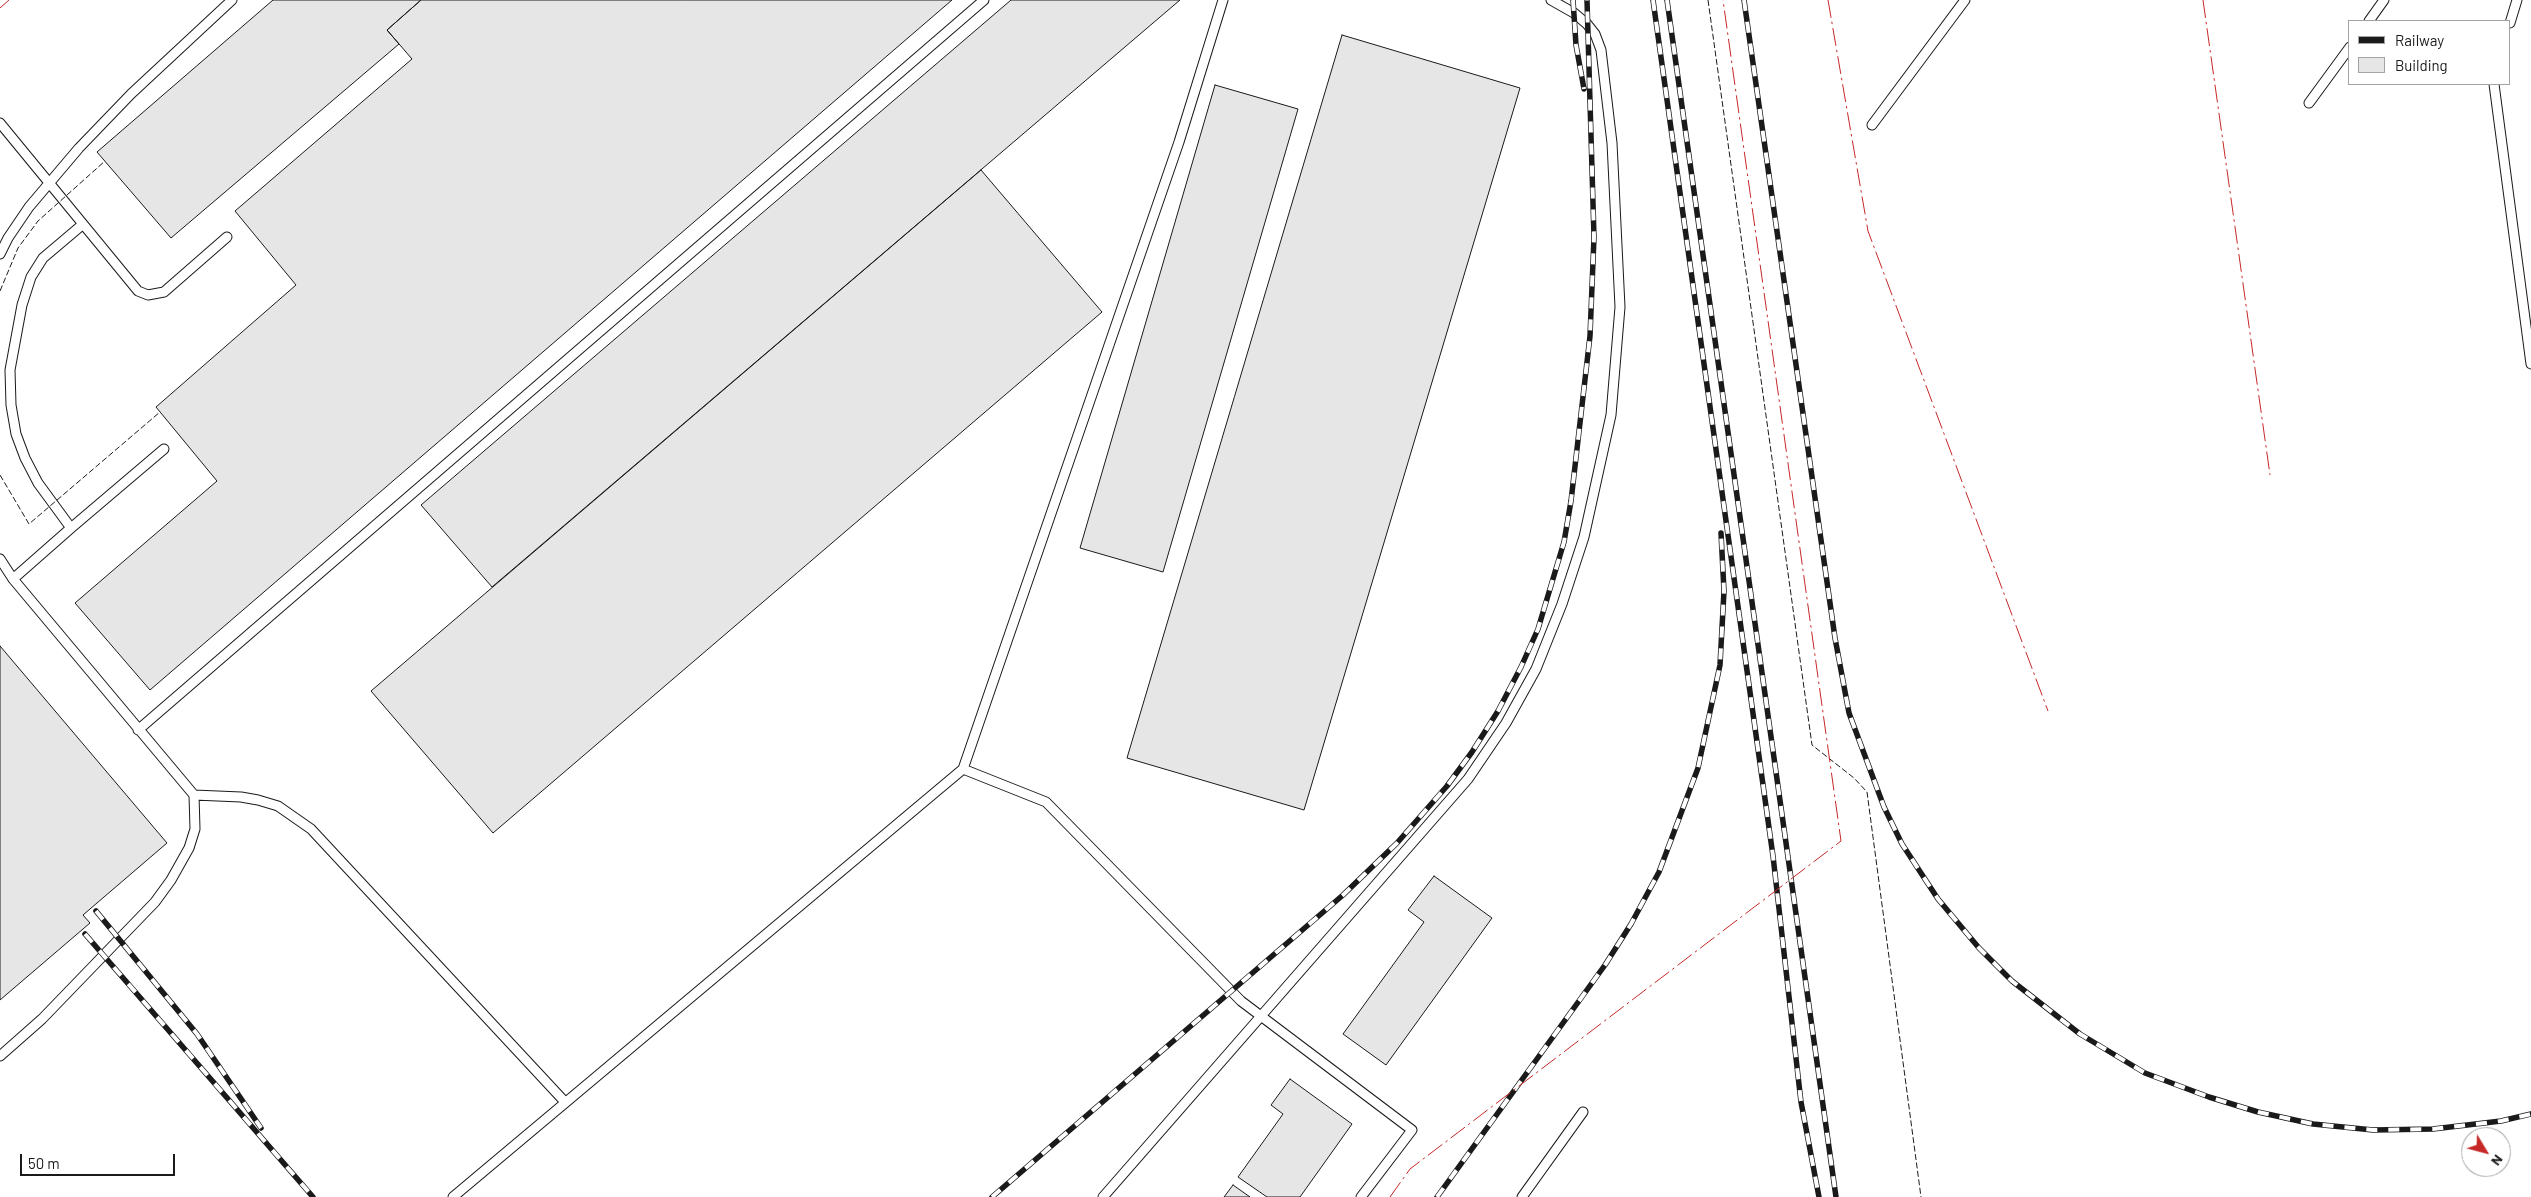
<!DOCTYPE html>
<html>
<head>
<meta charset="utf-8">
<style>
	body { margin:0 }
	#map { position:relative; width:2531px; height:1197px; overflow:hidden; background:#fff; font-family:Barlow,sans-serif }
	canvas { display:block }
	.legend { position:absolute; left:2348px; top:20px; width:162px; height:65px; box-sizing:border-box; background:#fff; border:1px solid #a3a3a3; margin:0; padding:6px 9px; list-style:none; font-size:15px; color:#1a1a1a }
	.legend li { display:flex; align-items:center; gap:10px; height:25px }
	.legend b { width:25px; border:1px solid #a3a3a3 }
	.north { position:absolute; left:2461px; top:1127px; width:50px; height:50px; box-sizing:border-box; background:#fff; border:1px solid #a3a3a3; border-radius:50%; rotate:127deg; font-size:14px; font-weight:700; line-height:20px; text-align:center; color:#1a1a1a }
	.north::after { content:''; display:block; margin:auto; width:18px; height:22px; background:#c62828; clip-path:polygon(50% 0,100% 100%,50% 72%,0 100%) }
	.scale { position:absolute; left:20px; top:1154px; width:155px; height:22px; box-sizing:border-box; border:2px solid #1a1a1a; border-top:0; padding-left:6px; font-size:15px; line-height:18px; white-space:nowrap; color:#1a1a1a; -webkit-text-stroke:4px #fff; paint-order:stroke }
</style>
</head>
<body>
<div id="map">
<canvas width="2531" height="1197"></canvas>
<ul class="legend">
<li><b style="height:6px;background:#1a1a1a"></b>Railway</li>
<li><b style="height:14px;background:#e6e6e6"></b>Building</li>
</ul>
<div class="north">N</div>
<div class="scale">50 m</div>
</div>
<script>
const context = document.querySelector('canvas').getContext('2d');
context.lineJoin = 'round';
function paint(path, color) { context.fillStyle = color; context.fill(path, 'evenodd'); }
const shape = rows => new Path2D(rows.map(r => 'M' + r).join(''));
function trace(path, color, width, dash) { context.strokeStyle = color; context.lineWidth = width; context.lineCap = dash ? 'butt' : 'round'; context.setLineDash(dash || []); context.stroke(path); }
const building = shape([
	[273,0,421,0,387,30,399,44,171,238,97,152,273,0],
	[421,0,952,0,150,690,75,603,217,481,156,407,296,285,235,211,412,59,387,30,421,0],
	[1011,0,1180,0,492,587,421,505,1011,0],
	[1342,35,1520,88,1304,810,1127,758,1342,35],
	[1215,85,1298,109,1163,572,1080,548,1215,85],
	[981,170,1102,312,493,833,371,691,981,170],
	[0,646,167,843,83,915,90,923,0,1000,0,646],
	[1434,876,1492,918,1386,1065,1343,1034,1424,922,1408,910,1434,876],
	[1290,1079,1352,1124,1300,1197,1267,1197,1238,1177,1283,1114,1271,1105,1290,1079],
	[1233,1185,1250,1197,1224,1197,1233,1185]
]);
const lane = shape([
	[2369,21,2384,0],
	[2510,23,2517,0],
	[2494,84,2531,364],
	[2309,103,2350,47],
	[0,123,138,291,148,295,164,292,227,237],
	[1872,125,1965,0],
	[0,254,8,238,29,207,79,148,131,94,232,0],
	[71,528,164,449],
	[0,559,13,579,194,795,241,797,258,800,278,806,311,829,565,1102],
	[13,579,71,528,38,483,25,458,16,434,11,405,10,370,22,305,31,277,43,258,82,225],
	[138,730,984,0],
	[963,769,1046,802,1241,1001,1412,1130,1361,1197],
	[0,1056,42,1019,155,902,171,880,189,848,195,829,194,795],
	[453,1197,963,769,1179,142,1223,0],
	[1103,1197,1468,779,1506,723,1536,669,1562,604,1584,537,1611,415,1620,307,1612,143,1601,50,1595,34,1587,24,1574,13,1551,0],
	[1522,1197,1583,1112]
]);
const rail = shape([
	[1573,0,1576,45,1584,89],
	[1653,0,1773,856,1801,1102,1819,1197],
	[1667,0,1836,1197],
	[1744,0,1835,638,1849,713,1884,807,1902,844,1938,899,1979,948,2012,981,2080,1034,2145,1073,2209,1097,2258,1112,2313,1124,2373,1130,2433,1129,2501,1121,2531,1114],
	[96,911,197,1034,261,1128],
	[85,934,313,1197],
	[992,1197,1343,895,1397,843,1447,786,1472,752,1498,711,1521,667,1538,629,1564,542,1571,501,1590,336,1594,237,1587,0],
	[1437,1197,1605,965,1631,924,1659,872,1698,768,1720,665,1724,591,1721,533]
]);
const fence = shape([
	[1708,0,1812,745,1854,778,1867,792,1921,1197],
	[0,291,18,248,38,221,105,161],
	[0,475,29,524,160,412]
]);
const power = shape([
	[1828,0,1868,231,2048,711],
	[2203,0,2270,475],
	[0,8,9,0],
	[1390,1197,1410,1169,1841,841,1723,0]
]);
paint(building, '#e6e6e6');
trace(building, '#1a1a1a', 1);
trace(lane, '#1a1a1a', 11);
trace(lane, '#fff', 9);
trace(rail, '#1a1a1a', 5.5);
trace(rail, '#fff', 4, [11]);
trace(fence, '#1a1a1a', 1, [6, 2.5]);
trace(power, '#c62828', 1, [18, 4, 2.5, 4]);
</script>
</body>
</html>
